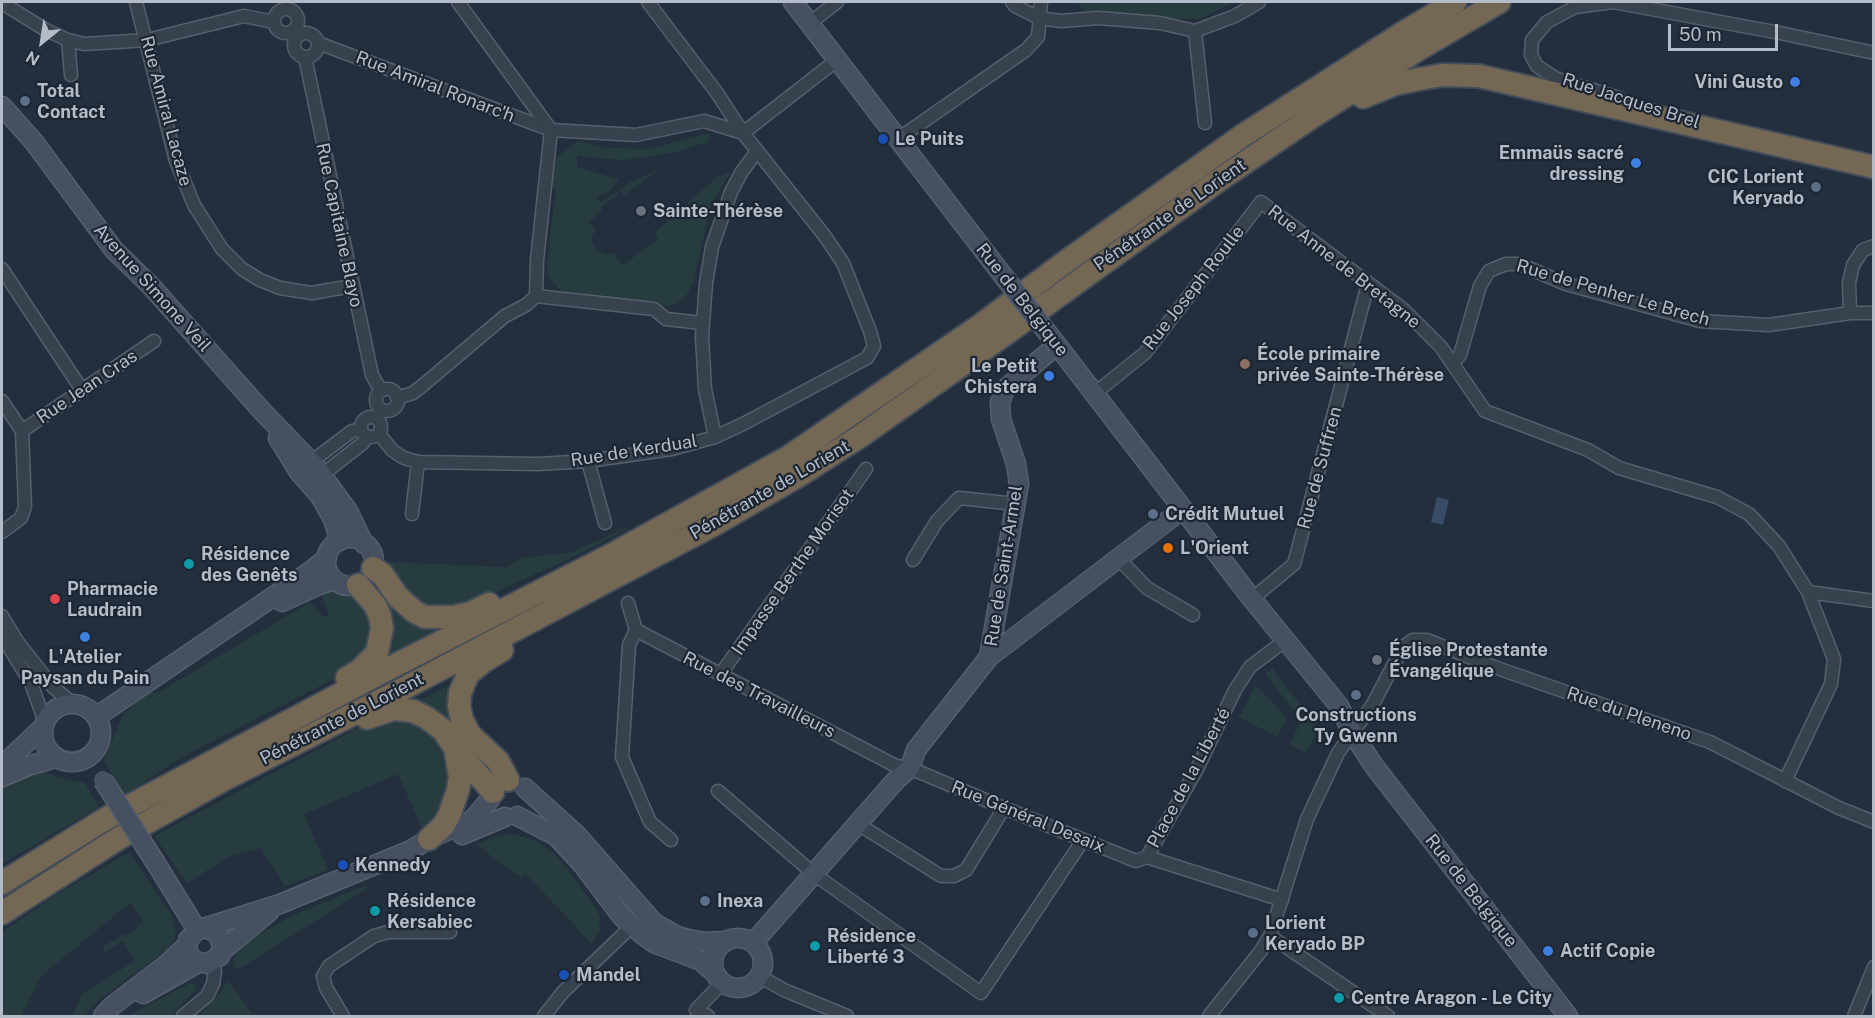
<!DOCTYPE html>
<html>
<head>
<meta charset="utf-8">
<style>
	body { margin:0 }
	#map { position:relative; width:1875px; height:1018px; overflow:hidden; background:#242f3e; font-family:"Public Sans",sans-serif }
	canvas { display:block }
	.frame { position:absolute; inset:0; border:3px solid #b4bcc9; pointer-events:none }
	.north { position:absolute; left:12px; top:12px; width:60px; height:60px; -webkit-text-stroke:4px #1d2633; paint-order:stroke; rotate:210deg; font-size:16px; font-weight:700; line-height:24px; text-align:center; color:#b4bcc9 }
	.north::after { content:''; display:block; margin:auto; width:21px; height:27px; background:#b4bcc9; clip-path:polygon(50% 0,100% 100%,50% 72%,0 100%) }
	.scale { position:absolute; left:1668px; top:24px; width:110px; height:27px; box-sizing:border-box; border:3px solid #b4bcc9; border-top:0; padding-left:8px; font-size:18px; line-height:21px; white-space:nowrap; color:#b4bcc9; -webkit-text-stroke:4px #1d2633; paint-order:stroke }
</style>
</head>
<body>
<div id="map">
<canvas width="1875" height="1018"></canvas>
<div class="frame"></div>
<div class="north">N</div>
<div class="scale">50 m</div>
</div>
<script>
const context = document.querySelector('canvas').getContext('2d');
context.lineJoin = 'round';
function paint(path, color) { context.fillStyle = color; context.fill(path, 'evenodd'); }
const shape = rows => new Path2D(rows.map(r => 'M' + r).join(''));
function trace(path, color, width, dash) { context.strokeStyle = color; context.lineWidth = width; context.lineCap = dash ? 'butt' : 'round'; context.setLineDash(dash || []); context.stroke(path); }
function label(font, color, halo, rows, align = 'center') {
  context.font = font + ' "Public Sans",sans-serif'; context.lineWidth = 4.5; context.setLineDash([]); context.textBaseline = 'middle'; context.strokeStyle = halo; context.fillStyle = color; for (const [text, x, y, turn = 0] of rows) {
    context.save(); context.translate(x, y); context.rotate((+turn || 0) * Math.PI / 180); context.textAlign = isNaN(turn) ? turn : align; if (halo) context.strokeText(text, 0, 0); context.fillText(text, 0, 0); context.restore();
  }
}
const green = shape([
	[1077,2,1234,2,1199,19,1184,19,1085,12],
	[709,133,708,142,672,153,624,160,577,156,577,167,620,180,608,192,596,197,601,202,631,182,661,168,625,195,621,191,601,208,602,210,589,222,596,230,592,236,592,243,596,249,605,254,613,253,623,265,658,239,654,233,717,177,731,172,711,204,694,280,688,293,678,303,668,306,565,292,559,289,549,277,547,262,556,191,551,185,554,159,579,141,607,148,650,149],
	[627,527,628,529,573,557,470,604,425,608,384,569,388,562,507,567,521,558,573,552],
	[374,578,458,625,378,666,369,586],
	[322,587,343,590,362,599,372,614,372,649,347,672,184,756,123,796,104,760,122,716,150,689,156,694,310,602,323,617,329,615,323,599],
	[1272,668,1302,707,1297,715,1265,674],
	[458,681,455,700,496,767,489,781,414,703],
	[1256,685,1287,718,1277,737,1239,717],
	[1306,714,1319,729,1306,753,1289,744],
	[387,717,429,726,452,762,446,811,423,830,398,774,304,814,328,870,285,886,261,848,228,857,187,883,154,836,358,728],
	[37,768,57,777,85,783,99,807,2,864,2,785],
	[500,835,516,835,535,840,554,853,565,866,596,908,600,917,599,932,592,944,525,873,521,877,505,867,476,844],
	[129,852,172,916,176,930,174,941,167,950,100,999,84,1016,72,1016,82,994,135,961,123,941,105,952,102,947,123,935,127,935,144,922,130,903,41,976,21,1016,2,1016,2,932,56,895],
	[366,885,368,888,245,965,237,969,234,968,233,959,242,945,248,941,289,917],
	[229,981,252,1014,266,1016,202,1016,202,1013],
	[190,983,196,986,195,991,171,1016,128,1016]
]);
const water = shape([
	[1437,497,1449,500,1443,525,1431,522]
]);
const street = shape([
	[136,2,176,161,194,205,222,249,242,269,260,280,280,288,312,293,352,286],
	[458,2,551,130],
	[1012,2,1015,6,1039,18,1061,21,1098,18,1160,23,1195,31,1235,16,1259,2],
	[2,3,46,30,68,40,84,44,147,40,244,16,274,22],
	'274 21a12 12 0 1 1 24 0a12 12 0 1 1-24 0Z',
	[810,23,837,2],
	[1195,31,1205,123],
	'294 45a12 12 0 1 1 24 0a12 12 0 1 1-24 0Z',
	[68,40,71,75],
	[318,43,551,130],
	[305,57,372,375,381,391],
	[1619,98,1557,79,1537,66,1531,55,1532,40,1547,22,1575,7,1613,2,1780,33,1874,53],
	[898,139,1026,50,1038,37,1041,2],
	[2,269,82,390],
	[536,296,537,260,551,130,636,135,704,121,743,133,837,60],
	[536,296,654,309,666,319,702,323],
	[1850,313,1849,283,1853,265,1863,250,1874,246],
	[1453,363,1460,355,1480,286,1489,271,1506,264,1519,264,1566,284,1700,321,1769,325,1850,313,1874,313],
	'376 400a11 11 0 1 1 22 0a11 11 0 1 1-22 0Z',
	[1094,394,1145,353,1261,202,1404,310,1441,347,1485,411,1588,450,1619,468,1717,497,1749,514,1779,546,1808,592,1834,659,1831,684,1785,781],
	[397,398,413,393,422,386,505,316,526,305,536,296],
	[2,401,22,431],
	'361 427a10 10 0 1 1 20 0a10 10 0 1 1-20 0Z',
	[379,434,393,451,404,458,418,462,538,464,588,461,672,449,715,437,743,424,867,358,874,346,870,331,843,263,824,235,743,133,717,93,648,2],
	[715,437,705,389,702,337,706,283,712,247,731,192,741,173,757,151],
	[588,461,605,523],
	[311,462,352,431,361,429],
	[322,475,363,443,366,436],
	[412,514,418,462],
	[2,532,21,518,25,507,22,431,154,341],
	[1118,558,1147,588,1193,615],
	[913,560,937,521,959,498,1016,504],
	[1808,592,1874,601],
	[1252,599,1294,564,1368,284],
	[628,603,636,630,896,766,910,768,1004,808,1136,861,1147,857],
	[2,616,17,641,53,687,73,704],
	[636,630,629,645,622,757,650,822,671,840],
	[2,636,31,683,45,722],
	[720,675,866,469],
	[718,791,814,874,981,993,1083,840],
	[858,824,941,876,954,876,966,870,1004,808],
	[1147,857,1197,769,1235,690,1250,667,1279,645],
	[1147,857,1282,900],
	[1270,936,1388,1016],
	[759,976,784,990,847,1016],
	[183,1016,207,996,213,984,215,971,212,962],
	[343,1016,326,988,323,976,329,966,374,936,388,932,450,932],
	[544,1016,563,992,632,926],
	[708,1016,696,1010,723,982],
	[1209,1016,1260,952,1270,936,1307,819,1338,753,1373,704,1403,647,1413,640,1427,640,1494,667,1710,742,1839,808,1874,822],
	[1854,1016,1874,967]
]);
const secondary = shape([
	[793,2,991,260],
	[2,106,34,142,114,250,151,286,262,411,316,467,348,511,364,544],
	[278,438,299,472,320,496,333,519,340,541],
	'326 562a24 24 0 1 1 48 0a24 24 0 1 1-48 0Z',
	[282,602,319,585,334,580],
	[989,657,1183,509],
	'43 733a29 29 0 1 1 58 0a29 29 0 1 1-58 0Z',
	[96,717,308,573,327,558],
	[2,766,43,727],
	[2,777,28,766,56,758],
	[525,788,576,834,654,923,677,936,688,939,705,942,726,941],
	[517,816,556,836,582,864,622,917,643,935,654,943,701,961,716,974],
	[462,835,505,817],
	[157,865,197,930],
	[203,928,214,931,218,935,222,945,220,956,207,964,193,960,187,951,188,940,197,930,280,904,411,850,429,839,472,820,491,798],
	'713 963a25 25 0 1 1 50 0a25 25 0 1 1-50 0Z',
	[753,943,896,780,910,768,916,750,989,657,1019,484,1016,464,1001,419,1000,403,1005,389,1057,345,1252,599,1339,706,1352,732,1374,766,1568,1016],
	[222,951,269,912],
	[143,994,198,963],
	[103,1016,112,1006,167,964,187,945]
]);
const highway = shape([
	[1363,97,1395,84,1419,79,1443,75,1479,76,1874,167],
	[373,568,382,574,398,597,415,612,425,617,453,617,471,613,489,604],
	[502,650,484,661,468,674,460,693,459,706,462,720,470,735,498,761,508,780],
	[347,678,359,671,377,653,382,628,380,616,375,605,358,585],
	[367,718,394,709,413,711,427,718,443,730,455,748,493,792],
	[429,839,443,826,449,816,458,790,460,777,455,748],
	[2,883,107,818,384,671,615,553,787,458,981,325,1064,263,1242,136,1403,33,1455,2],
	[2,913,119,838,225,779,397,692,715,524,798,476,859,437,994,342,1219,180,1315,115,1419,49,1499,2]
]);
const secondaryBridge = shape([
	[991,260,1057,345],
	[103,780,157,865]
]);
const markers = [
	[1795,82,6,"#3f7fe0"],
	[25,101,6,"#5c6f8a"],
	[883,139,6,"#1a4fb4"],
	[1636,163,6,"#3f7fe0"],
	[1816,187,6,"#5c6f8a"],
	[641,211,6,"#6b7280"],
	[1245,364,6,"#8d6e63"],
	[1049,376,6,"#3f7fe0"],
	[1153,514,6,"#5c6f8a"],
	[1168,548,6,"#e8710a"],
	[189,564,6,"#0f9aa8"],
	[55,599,6,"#e0444e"],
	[85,637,6,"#3f7fe0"],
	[1377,660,6,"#6b7280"],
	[1356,695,6,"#5c6f8a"],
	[343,865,6,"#1a4fb4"],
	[705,901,6,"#5c6f8a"],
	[375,911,6,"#0f9aa8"],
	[1253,933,6,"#5c6f8a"],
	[815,946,6,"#0f9aa8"],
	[1548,951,6,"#3f7fe0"],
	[564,975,6,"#1a4fb4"],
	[1339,998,6,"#0f9aa8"]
];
const poiNames = [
	["Vini Gusto",1783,82,"right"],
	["Total",37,91],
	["Contact",37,112],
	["Le Puits",895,139],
	["Emmaüs sacré",1624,153,"right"],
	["dressing",1624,174,"right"],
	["CIC Lorient",1804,177,"right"],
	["Keryado",1804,198,"right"],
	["Sainte-Thérèse",653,211],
	["École primaire",1257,354],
	["privée Sainte-Thérèse",1257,375],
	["Le Petit",1037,366,"right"],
	["Chistera",1037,387,"right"],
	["Crédit Mutuel",1165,514],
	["L'Orient",1180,548],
	["Résidence",201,554],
	["des Genêts",201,575],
	["Pharmacie",67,589],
	["Laudrain",67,610],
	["Église Protestante",1389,650],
	["Évangélique",1389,671],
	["L'Atelier",85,657,"center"],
	["Paysan du Pain",85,678,"center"],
	["Constructions",1356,715,"center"],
	["Ty Gwenn",1356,736,"center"],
	["Kennedy",355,865],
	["Résidence",387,901],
	["Kersabiec",387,922],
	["Inexa",717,901],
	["Lorient",1265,923],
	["Keryado BP",1265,944],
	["Résidence",827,936],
	["Liberté 3",827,957],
	["Actif Copie",1560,951],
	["Mandel",576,975],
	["Centre Aragon - Le City",1351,998]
];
const streetNames = [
	["Rue Amiral Ronarc'h",435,87,21],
	["Rue Jacques Brel",1631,101,18],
	["Rue Amiral Lacaze",166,111,75],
	["Pénétrante de Lorient",1170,215,-35],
	["Rue Capitaine Blayo",339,225,78],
	["Rue Anne de Bretagne",1344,267,38],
	["Avenue Simone Veil",152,288,48],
	["Rue Joseph Roulle",1194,288,-52],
	["Rue de Penher Le Brech",1613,293,16],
	["Rue de Belgique",1022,300,52],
	["Rue Jean Cras",87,387,-34],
	["Rue de Kerdual",634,451,-9],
	["Rue de Suffren",1320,468,-75],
	["Pénétrante de Lorient",770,490,-30],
	["Rue de Saint-Armel",1004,566,-81],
	["Impasse Berthe Morisot",793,572,-55],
	["Rue des Travailleurs",759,695,27],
	["Rue du Pleneno",1629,714,19],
	["Pénétrante de Lorient",342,719,-27],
	["Place de la Liberté",1189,778,-62],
	["Rue Général Desaix",1028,817,22],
	["Rue de Belgique",1471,891,52]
];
paint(green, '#263c3f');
paint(water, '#394c67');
trace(street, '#565f6c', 15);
trace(secondary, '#565f6c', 21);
trace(highway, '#434c59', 26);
trace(street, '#38414e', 12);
trace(secondary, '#465061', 18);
trace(highway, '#746855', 22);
trace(secondaryBridge, '#565f6c', 21, []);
trace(secondaryBridge, '#465061', 18);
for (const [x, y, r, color] of markers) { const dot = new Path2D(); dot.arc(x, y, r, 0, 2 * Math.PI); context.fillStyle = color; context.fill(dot); trace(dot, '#1d2633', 2); }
label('bold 18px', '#b4bcc9', '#1d2633', poiNames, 'left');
label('18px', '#b4bcc9', '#1d2633', streetNames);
</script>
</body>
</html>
